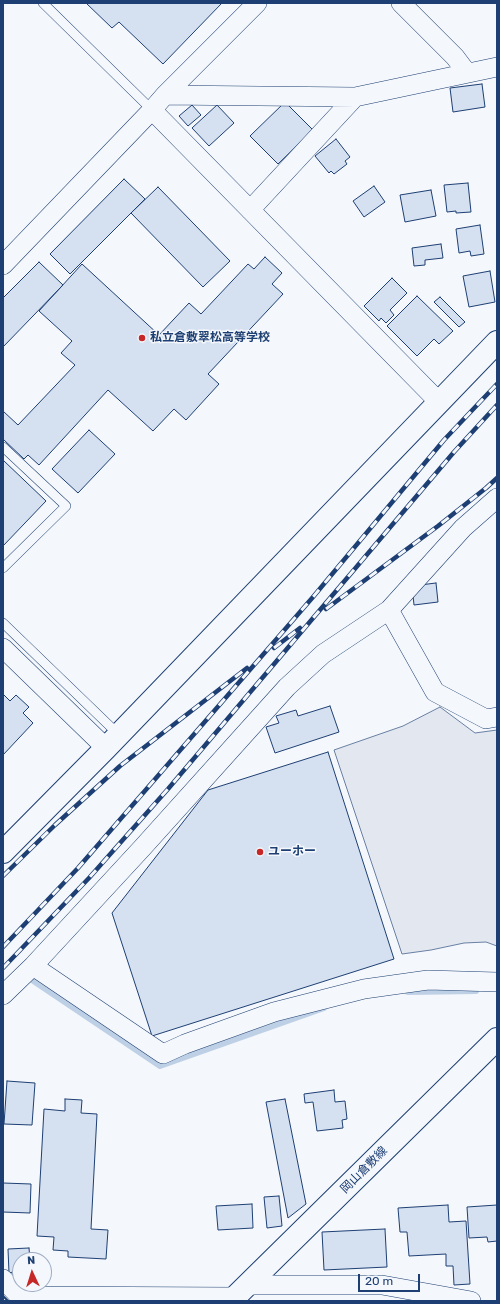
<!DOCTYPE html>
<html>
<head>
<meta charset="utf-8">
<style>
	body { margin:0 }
	#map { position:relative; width:500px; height:1304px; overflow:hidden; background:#f4f7fb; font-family:Rubik,sans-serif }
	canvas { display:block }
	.frame { position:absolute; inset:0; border:4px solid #1d3f73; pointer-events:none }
	.north { position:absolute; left:12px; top:1252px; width:40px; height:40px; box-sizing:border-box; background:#f4f7fb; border:1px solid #9eadc5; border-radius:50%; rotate:356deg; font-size:11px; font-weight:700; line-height:16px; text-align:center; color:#1d3f73 }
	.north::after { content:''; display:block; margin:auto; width:14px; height:18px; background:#c62828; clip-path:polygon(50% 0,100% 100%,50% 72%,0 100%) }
	.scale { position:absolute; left:358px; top:1274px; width:62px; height:18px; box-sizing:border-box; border:2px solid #1d3f73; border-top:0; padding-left:5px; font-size:12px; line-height:14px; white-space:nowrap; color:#1d3f73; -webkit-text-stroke:3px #f4f7fb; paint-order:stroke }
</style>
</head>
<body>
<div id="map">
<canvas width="500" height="1304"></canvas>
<div class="frame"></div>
<div class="north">N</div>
<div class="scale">20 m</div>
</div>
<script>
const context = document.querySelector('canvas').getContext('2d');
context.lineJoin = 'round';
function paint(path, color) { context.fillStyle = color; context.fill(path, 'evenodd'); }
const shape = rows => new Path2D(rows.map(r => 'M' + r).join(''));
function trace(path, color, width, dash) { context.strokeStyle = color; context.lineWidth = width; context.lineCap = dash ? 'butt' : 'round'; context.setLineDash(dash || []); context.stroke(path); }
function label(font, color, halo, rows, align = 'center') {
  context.font = font + ' Rubik,"Noto Sans JP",sans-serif'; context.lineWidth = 3; context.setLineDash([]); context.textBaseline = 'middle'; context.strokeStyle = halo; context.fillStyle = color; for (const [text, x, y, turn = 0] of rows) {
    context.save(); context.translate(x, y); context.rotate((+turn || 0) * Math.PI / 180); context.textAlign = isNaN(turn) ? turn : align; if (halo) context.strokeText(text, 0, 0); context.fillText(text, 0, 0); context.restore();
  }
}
const parking = shape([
	[440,707,475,733,497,730,497,946,486,942,464,943,431,950,402,954,334,750,403,726,440,707]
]);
const stream = shape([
	[29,978,160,1066,324,1008],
	[408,992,476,991]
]);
const building = shape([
	[86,3,222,3,163,64,119,22,112,28,86,3],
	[482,84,485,107,453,112,450,88,482,84],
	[285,102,313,130,278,164,250,136,285,102],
	[192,105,201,115,188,126,179,116,192,105],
	[217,105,234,123,209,146,192,128,217,105],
	[336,139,350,157,345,161,347,164,334,174,331,171,329,173,315,156,336,139],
	[124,179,145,199,70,274,50,254,124,179],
	[468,183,471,212,456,213,456,211,447,212,444,185,468,183],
	[374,186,385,202,364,217,353,201,374,186],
	[158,187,230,261,203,287,131,213,158,187],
	[431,190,436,216,405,222,400,195,431,190],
	[480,225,484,254,471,256,470,251,459,253,456,229,480,225],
	[441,244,443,258,425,260,425,265,414,266,412,248,441,244],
	[265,257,282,273,272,284,283,294,208,374,219,384,186,420,174,409,153,431,108,390,39,465,28,455,24,459,3,439,3,411,18,425,75,365,61,353,72,341,39,311,82,264,159,335,189,303,201,314,248,264,254,269,265,257],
	[39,262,63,285,3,347,3,298,39,262],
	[490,271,495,302,469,307,463,276,490,271],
	[392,278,407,293,390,310,394,315,386,323,381,318,379,321,364,306,392,278],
	[417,296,453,331,439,344,434,339,417,356,387,326,417,296],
	[440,297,465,322,459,327,434,302,440,297],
	[89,430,115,454,78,493,52,469,89,430],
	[3,460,46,501,3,546,3,460],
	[436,583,438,602,414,605,412,586,436,583],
	[3,694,10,701,16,695,29,707,23,713,33,723,3,755,3,694],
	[330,706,339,732,275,753,266,727,279,723,276,716,296,710,298,716,330,706],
	[328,752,394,959,152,1036,112,913,208,790,328,752],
	[7,1081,35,1083,32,1125,4,1124,7,1081],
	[334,1090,335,1102,345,1101,347,1119,342,1120,343,1128,317,1131,313,1102,305,1103,304,1094,334,1090],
	[65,1099,82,1100,81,1113,97,1114,91,1229,108,1230,106,1259,68,1257,68,1251,53,1250,54,1237,37,1236,44,1109,65,1111,65,1099],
	[285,1099,306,1204,288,1218,266,1102,285,1099],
	[3,1183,31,1184,30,1213,3,1212,3,1183],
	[279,1196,282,1226,267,1228,264,1197,279,1196],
	[252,1204,253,1228,218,1230,216,1206,252,1204],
	[448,1205,449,1222,466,1221,470,1284,454,1285,453,1266,446,1266,446,1254,409,1256,407,1232,400,1232,398,1208,448,1205],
	[497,1205,497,1241,488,1242,487,1237,469,1238,467,1207,497,1205],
	[385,1229,387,1267,324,1270,322,1232,385,1229],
	[29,1248,30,1260,20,1260,20,1279,13,1280,13,1272,9,1273,8,1249,29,1248]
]);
const service = shape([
	[43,3,152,110],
	[3,447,66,506,3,568],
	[3,623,118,734]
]);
const minor = shape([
	[401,3,455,57,467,73],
	[165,95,355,97,497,67],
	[152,110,439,402],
	[250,210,355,97],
	[3,265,152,110,165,95,257,3],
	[389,610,435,692,486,719,497,717],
	[3,648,106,748],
	[33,966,163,1054,185,1044,274,1012,364,989,428,980,497,982],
	[3,995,33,966,143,847,287,687,323,654,389,610,463,528,497,498],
	[3,1279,19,1296,236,1297],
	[248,1285,382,1285,471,1301]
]);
const tertiary = shape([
	[3,852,106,748,497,342]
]);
const secondary = shape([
	[231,1301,497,1039]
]);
const rail = shape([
	[326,609,438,526,486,488,497,478],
	[274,648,300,628],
	[3,876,55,825,120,766,247,668],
	[3,947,78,868,313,597,444,440,497,384],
	[3,968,89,878,168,789,454,452,497,405]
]);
const wall = shape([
	[3,1296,8,1301]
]);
const markers = [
	[142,338,4,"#c62828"],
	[260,852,4,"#c62828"]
];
const poiNames = [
	["私立倉敷翠松高等学校",150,338],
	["ユーホー",268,852]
];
const streetNames = [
	["岡山倉敷線",364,1170,-45]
];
paint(parking, '#e3e8f0');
trace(parking, '#687fa3', 1);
trace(stream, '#bed0e5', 6);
paint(building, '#d5e0f0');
trace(building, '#1d3f73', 1);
trace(service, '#1d3f73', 10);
trace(minor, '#1d3f73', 20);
trace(tertiary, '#1d3f73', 24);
trace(secondary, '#1d3f73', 24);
trace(service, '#f4f7fb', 9);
trace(minor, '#f4f7fb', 19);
trace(tertiary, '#f4f7fb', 22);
trace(secondary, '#f4f7fb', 22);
trace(rail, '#1d3f73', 4.5);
trace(rail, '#f4f7fb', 3, [9]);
trace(wall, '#1d3f73', 2);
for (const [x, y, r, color] of markers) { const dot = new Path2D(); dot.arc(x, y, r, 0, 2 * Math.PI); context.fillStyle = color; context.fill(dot); trace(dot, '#f4f7fb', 1.5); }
label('bold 12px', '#1d3f73', '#f4f7fb', poiNames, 'left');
label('12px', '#1d3f73', '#f4f7fb', streetNames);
</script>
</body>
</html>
